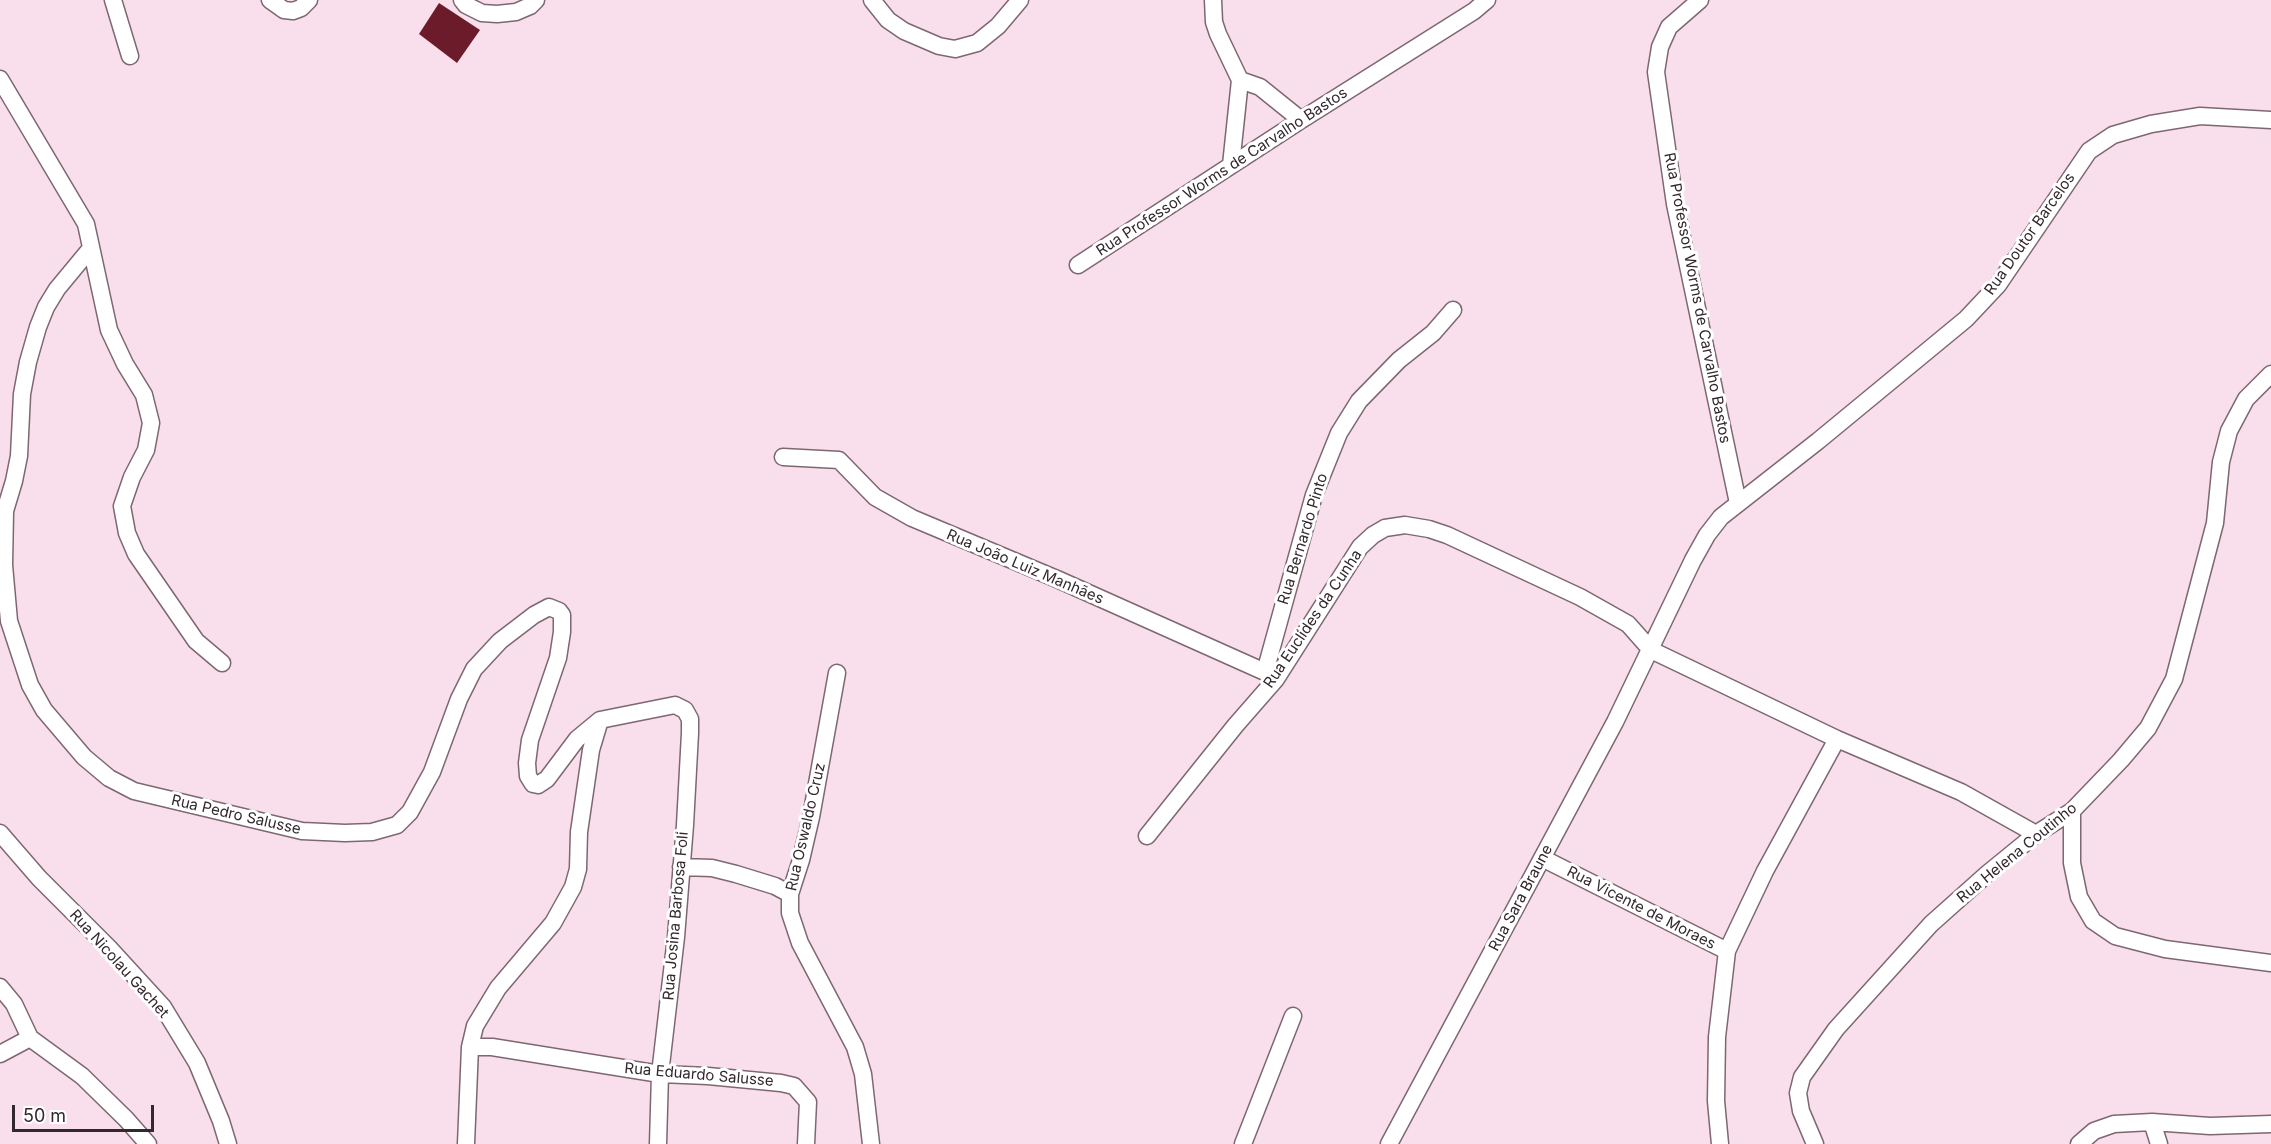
<!DOCTYPE html>
<html>
<head>
<meta charset="utf-8">
<style>
	body { margin:0 }
	#map { position:relative; width:2271px; height:1144px; overflow:hidden; background:#f9dfeb; font-family:Inter,sans-serif }
	canvas { display:block }
	.scale { position:absolute; left:12px; top:1105px; width:142px; height:27px; box-sizing:border-box; border:3px solid #32282d; border-top:0; padding-left:8px; font-size:18px; line-height:21px; white-space:nowrap; color:#32282d; -webkit-text-stroke:4px #fff; paint-order:stroke }
</style>
</head>
<body>
<div id="map">
<canvas width="2271" height="1144"></canvas>
<div class="scale">50 m</div>
</div>
<script>
const context = document.querySelector('canvas').getContext('2d');
context.lineJoin = 'round';
function paint(path, color) { context.fillStyle = color; context.fill(path, 'evenodd'); }
const shape = rows => new Path2D(rows.map(r => 'M' + r).join(''));
function trace(path, color, width, dash) { context.strokeStyle = color; context.lineWidth = width; context.lineCap = dash ? 'butt' : 'round'; context.setLineDash(dash || []); context.stroke(path); }
function label(font, color, halo, rows, align = 'center') {
  context.font = font + ' Inter,sans-serif'; context.lineWidth = 6; context.setLineDash([]); context.textBaseline = 'middle'; context.strokeStyle = halo; context.fillStyle = color; for (const [text, x, y, turn = 0] of rows) {
    context.save(); context.translate(x, y); context.rotate((+turn || 0) * Math.PI / 180); context.textAlign = isNaN(turn) ? turn : align; if (halo) context.strokeText(text, 0, 0); context.fillText(text, 0, 0); context.restore();
  }
}
const building = shape([
	[439,3,480,30,457,63,419,34]
]);
const minor = shape([
	[113,0,130,56],
	[270,0,284,10,293,11,301,8,309,0],
	[462,0,466,5,482,13,497,14,516,12,530,6,536,0],
	[872,0,888,20,904,31,939,46,955,49,977,43,998,26,1020,0],
	[1213,0,1214,22,1218,34,1240,80,1231,165],
	[1700,0,1669,27,1660,47,1656,72,1675,204,1738,503],
	[0,79,86,224,109,330,125,364,144,395,151,423,146,450,132,477,122,506,127,533,136,554,196,641,222,663],
	[1240,80,1260,87,1301,120],
	[1078,265,1301,120,1474,11,1487,0],
	[783,457,839,460,875,497,912,518,1057,579,1265,672,1276,679],
	[5,511,4,565,9,621,30,685,44,710,84,757,109,778,134,791,302,831,345,833,372,832,397,825,410,812,432,772,459,699,474,669,500,641,534,615,549,607,559,611,562,615,562,632,558,658,530,740,527,763,528,776,533,784,538,785,547,779,577,739,600,720,675,705,685,710,690,719,690,733,685,825,676,937,660,1074,658,1144],
	[0,519,5,511,14,481,19,456,22,394,28,362,38,327,46,307,57,289,91,248],
	[1265,672,1314,495,1339,433,1359,401,1399,360,1433,333,1453,310],
	[837,673,811,817,801,860,790,894,790,913,800,943,855,1047,863,1074,871,1144],
	[2072,811,2072,863,2079,897,2093,921,2115,936,2165,949,2271,963],
	[0,833,39,878,109,948,163,1007,197,1063,221,1121,228,1144],
	[1147,836,1235,726,1276,679,1360,547,1373,535,1385,528,1405,525,1429,529,1447,535,1580,597,1628,624,1651,650,1837,739,1961,792,2036,834],
	[1542,858,1727,951,1717,1037,1716,1101,1720,1144],
	[681,867,712,868,736,874,775,886,790,894],
	[1727,951,1765,871,1837,739],
	[0,987,14,1004,30,1038],
	[30,1038,82,1076,126,1119,148,1144],
	[470,1047,492,1047,660,1074,708,1076,781,1083,794,1086,808,1102,806,1144],
	[0,1054,30,1038],
	[2152,1122,2159,1144],
	[466,1144,470,1047,475,1026,498,988,553,923,573,887,578,869,579,832,591,750,600,720],
	[1243,1144,1293,1016],
	[1389,1144,1615,722,1693,560,1707,535,1721,517,1818,441,1966,319,1998,285,2089,151,2113,135,2151,124,2200,116,2271,120],
	[1815,1144,1801,1111,1798,1093,1802,1077,1836,1029,1931,924,1987,874,2036,834,2072,811,2121,760,2148,728,2174,679,2215,523,2221,462,2229,431,2246,399,2271,374],
	[2079,1144,2094,1131,2114,1124,2152,1122,2210,1126,2271,1124]
]);
const streetNames = [
	["Rua Professor Worms de Carvalho Bastos",1222,172,-33],
	["Rua Doutor Barcelos",2030,234,-55],
	["Rua Professor Worms de Carvalho Bastos",1697,298,79],
	["Rua Bernardo Pinto",1303,539,-73],
	["Rua João Luiz Manhães",1025,567,23],
	["Rua Euclides da Cunha",1313,619,-56],
	["Rua Pedro Salusse",236,815,13],
	["Rua Oswaldo Cruz",806,827,-77],
	["Rua Helena Coutinho",2017,853,-39],
	["Rua Sara Braune",1521,898,-62],
	["Rua Vicente de Moraes",1641,908,27],
	["Rua Josina Barbosa Foli",676,916,-85],
	["Rua Nicolau Gachet",119,964,48],
	["Rua Eduardo Salusse",699,1075,5]
];
paint(building, '#6b1b29');
trace(minor, '#7d6771', 19);
trace(minor, '#fff', 16);
label('15px', '#32282d', '#fff', streetNames);
</script>
</body>
</html>
